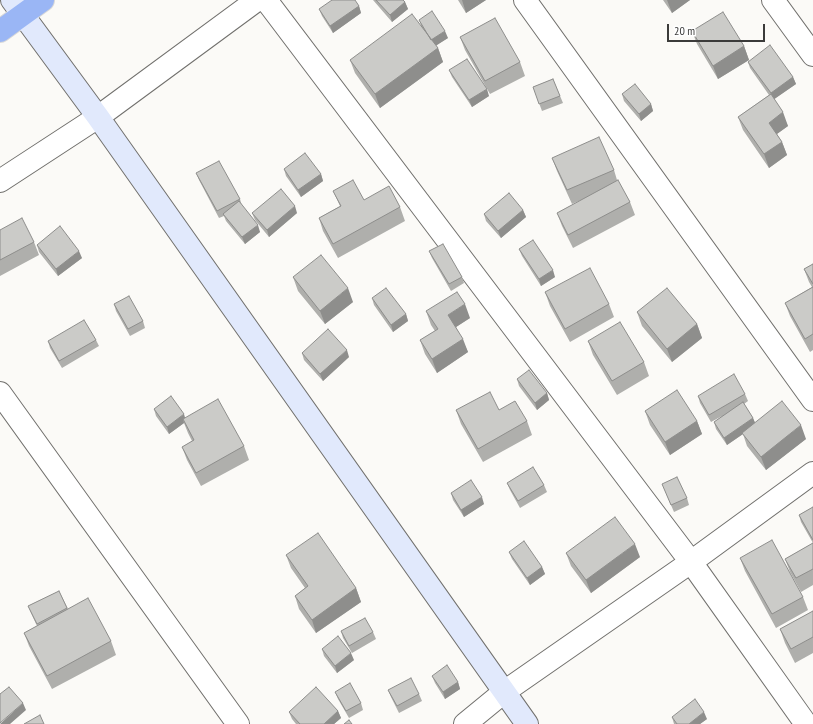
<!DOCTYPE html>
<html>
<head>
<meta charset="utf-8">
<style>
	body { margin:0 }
	#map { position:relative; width:813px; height:724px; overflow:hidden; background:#fbfaf7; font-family:"PT Sans Narrow",sans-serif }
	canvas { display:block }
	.scale { position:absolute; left:667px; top:24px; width:98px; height:18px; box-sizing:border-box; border:2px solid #3b3b3a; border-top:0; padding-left:5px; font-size:12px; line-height:14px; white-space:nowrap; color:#3b3b3a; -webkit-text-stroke:3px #fff; paint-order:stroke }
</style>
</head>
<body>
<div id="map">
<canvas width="813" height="724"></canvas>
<div class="scale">20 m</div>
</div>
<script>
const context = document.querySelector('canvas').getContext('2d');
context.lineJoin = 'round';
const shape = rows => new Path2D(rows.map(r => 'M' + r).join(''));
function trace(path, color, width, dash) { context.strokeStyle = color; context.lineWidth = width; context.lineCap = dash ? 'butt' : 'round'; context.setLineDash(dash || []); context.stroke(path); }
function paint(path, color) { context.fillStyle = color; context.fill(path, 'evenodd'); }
const street = shape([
	[266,0,691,562,806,724],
	[525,0,813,400],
	[773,0,813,55],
	[0,181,98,117,257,0],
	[0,393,238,724],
	[465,724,504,692,691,562,813,473]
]);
const secondary = shape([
	[12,0,98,117,527,724]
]);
const highway = shape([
	[0,31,43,0]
]);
const wall = shape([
	[373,0,403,0,405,2,408,9,392,22],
	[458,0,486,0,466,13],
	[663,0,690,0,672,13],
	[359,6,361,13,333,33,322,16,319,9],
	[419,20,448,38,436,45,438,48,443,62,380,108,355,73,350,60,421,25],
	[692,31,744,46,749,60,718,79,697,44],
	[460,37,520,62,525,76,490,94,465,50],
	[748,62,793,77,796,84,774,99,788,126,777,134,782,142,787,155,769,168,743,130,738,117,769,95,750,68],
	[449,70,489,96,472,107,452,77],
	[553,79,563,103,542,111,533,87],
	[622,94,651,104,653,111,641,121,624,101],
	[552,158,614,170,617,180,630,202,635,215,573,248,562,226,557,213,581,200,572,204,557,171],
	[284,169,321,174,323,181,301,197,286,176],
	[196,173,240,199,242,206,260,232,245,244,226,221,224,216,219,218,199,180],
	[333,191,364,200,400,207,405,221,338,258,323,231,319,218,340,206],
	[523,210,526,217,501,238,486,221,484,214],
	[252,213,297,213,269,237,255,220],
	[0,230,34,242,39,255,0,276],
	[37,245,82,258,58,276,39,252],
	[519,249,555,277,541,286,522,256],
	[429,251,462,277,464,283,451,291,432,258],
	[813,264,813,350,810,352,790,316,785,303,812,287,809,282,804,269],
	[293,277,353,302,325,324,298,291],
	[545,292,609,304,614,317,570,342,550,306],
	[372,298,406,314,408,321,393,332,374,305],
	[114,304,143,321,145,328,130,336,116,311],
	[426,311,470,318,456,327,468,352,437,373,425,354,420,340,435,331,431,325],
	[637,312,697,324,702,338,672,362,642,326],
	[96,340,99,346,62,368,50,348,48,341],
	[588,341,644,362,649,376,617,395,593,355],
	[302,353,349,357,323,381,304,360],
	[517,379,547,393,549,400,537,410,519,386],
	[745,394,748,401,744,404,753,418,755,423,806,439,766,470,747,446,743,434,727,445,716,429,714,422,722,416,711,422,700,403,698,396],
	[154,409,185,418,244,446,249,460,201,486,187,460,182,447,192,441,188,433,184,423,169,434,156,416],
	[456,410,499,410,527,421,532,435,483,462,461,424],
	[645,411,697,421,702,434,670,455,650,425],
	[507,483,544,485,547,492,520,508,510,490],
	[662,484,687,498,689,505,674,512],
	[451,493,484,504,464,517,453,500],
	[813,507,813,543,801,522,799,515],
	[813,543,813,585,801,592,790,572,785,559],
	[509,552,542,567,545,574,530,585,512,559],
	[566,553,640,557,591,593,571,566],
	[286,555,356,588,361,602,316,633,299,609,295,596,305,588,291,568],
	[740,558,803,597,808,610,776,628,745,571],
	[59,591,68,609,111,641,116,655,52,689,29,646,24,633,37,626,31,613,28,606],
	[813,611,813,653,795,663,785,643,780,629],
	[341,631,373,632,376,639,352,653,343,638],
	[322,649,354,660,337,673,324,656],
	[432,676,458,682,460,689,445,699,435,683],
	[388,690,419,694,422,701,399,713,391,697],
	[335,692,361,703,363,710,349,718,338,699],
	[338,711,341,718,334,724,296,724,292,719,289,712],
	[672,717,707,719,700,724,674,724]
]);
const shadedWall = shape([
	[462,0,486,0,466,13],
	[667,0,690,0,672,13],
	[405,2,408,9,392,22,390,15],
	[359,6,361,13,333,33,330,26],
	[445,31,448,38,434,47,431,40],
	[744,46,749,60,718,79,713,66],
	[438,48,443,62,380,108,375,94],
	[793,77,796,84,773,100,771,93],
	[487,89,489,96,472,107,469,100],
	[651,104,653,111,641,121,639,114],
	[783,112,788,126,774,136,769,123],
	[782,142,787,155,769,168,764,154],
	[321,174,323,181,301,197,298,190],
	[295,206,297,213,269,237,267,230],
	[523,210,526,217,501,238,498,231],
	[258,225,260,232,245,244,242,237],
	[79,251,82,258,58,276,56,269],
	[553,270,555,277,541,286,539,279],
	[348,288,353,302,325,324,320,311],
	[465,304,470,318,453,329,448,315],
	[406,314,408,321,393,332,391,325],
	[697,324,702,338,672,362,667,349],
	[463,339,468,352,437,373,432,359],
	[347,350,349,357,323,381,320,374],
	[547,393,549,400,537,410,535,403],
	[184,414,186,421,183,419,184,423,169,434,167,427],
	[753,418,756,425,727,445,724,438],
	[697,421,702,434,670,455,665,442],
	[801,425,806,439,766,470,761,457],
	[482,497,484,504,464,517,461,510],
	[635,544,640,557,591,593,586,580],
	[542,567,545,574,530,585,527,578],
	[356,588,361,602,316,633,312,620],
	[351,653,354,660,337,673,335,666],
	[458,682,460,689,445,699,443,692],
	[23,703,26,710,10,724,0,724],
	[338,711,341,718,334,724,324,724],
	[704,712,707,719,700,724,689,724]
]);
const building = shape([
	[332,0,355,0,359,6,330,26,319,9,332,0],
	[376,0,403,0,405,2,390,15,376,0],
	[432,11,445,31,431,40,419,20,432,11],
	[723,12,744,46,713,66,692,31,723,12],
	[412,14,438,48,375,94,350,60,412,14],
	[495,18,520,62,485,81,460,37,495,18],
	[770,45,793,77,771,93,748,62,770,45],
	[467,59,487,89,469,100,449,70,467,59],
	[553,79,560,96,539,104,533,87,553,79],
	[635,84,651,104,639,114,622,94,635,84],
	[771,94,783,112,769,123,782,142,764,154,738,117,771,94],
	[599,137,614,170,567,190,552,158,599,137],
	[305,153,321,174,298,190,284,169,305,153],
	[219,161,240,199,217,211,196,173,219,161],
	[353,180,364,200,389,186,400,207,333,244,319,218,341,206,333,191,353,180],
	[618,180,630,202,568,235,557,213,618,180],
	[281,189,295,206,267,230,252,213,281,189],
	[509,193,523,210,498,231,484,214,509,193],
	[239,201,258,225,242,237,223,214,239,201],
	[22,218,34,242,0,260,0,230,22,218],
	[60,226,79,251,56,269,37,245,60,226],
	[533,240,553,270,539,279,519,249,533,240],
	[443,244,462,277,449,284,429,251,443,244],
	[321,255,348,288,320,311,293,277,321,255],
	[813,264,813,284,804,269,813,264],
	[590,268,609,304,565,329,545,292,590,268],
	[813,287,813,334,805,339,785,303,813,287],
	[386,288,406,314,391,325,372,298,386,288],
	[667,288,697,324,667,349,637,312,667,288],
	[457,292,465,304,448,315,463,339,432,359,420,340,438,329,426,311,457,292],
	[129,296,143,321,128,329,114,304,129,296],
	[84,320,96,340,59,361,48,341,84,320],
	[620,322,644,362,612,381,588,341,620,322],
	[328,329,347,350,320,374,302,353,328,329],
	[529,370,547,393,535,403,517,379,529,370],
	[734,374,745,394,709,415,698,396,734,374],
	[677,390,697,421,665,442,645,411,677,390],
	[490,392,499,410,515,401,527,421,478,449,456,410,490,392],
	[171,396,184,414,167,427,154,409,171,396],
	[218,399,244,446,196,473,182,447,194,440,183,419,218,399],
	[782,401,801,425,761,457,742,433,782,401],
	[743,402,753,418,724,438,714,422,743,402],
	[533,467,544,485,518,501,507,483,533,467],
	[677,477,687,498,671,505,662,484,677,477],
	[471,480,482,497,461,510,451,493,471,480],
	[813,507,813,540,799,515,813,507],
	[615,517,635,544,586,580,566,553,615,517],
	[318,533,356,588,312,620,295,596,308,586,286,555,318,533],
	[772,540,803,597,772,614,740,558,772,540],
	[524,541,542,567,527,578,509,552,524,541],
	[813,543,813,569,796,578,785,559,813,543],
	[59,591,67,608,37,624,28,606,59,591],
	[88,598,111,641,47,676,24,633,88,598],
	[813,611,813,637,791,649,780,629,813,611],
	[365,618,373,632,349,646,341,631,365,618],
	[338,636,351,653,335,666,322,649,338,636],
	[447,665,458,682,443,692,432,676,447,665],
	[411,678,419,694,397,706,388,690,411,678],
	[350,683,361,703,346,711,335,692,350,683],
	[9,687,23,703,0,723,0,694,9,687],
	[316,687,338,711,324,724,300,724,289,712,316,687],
	[695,699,704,712,689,724,677,724,672,717,695,699],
	[40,715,44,724,24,724,40,715],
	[349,720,352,724,344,724,349,720]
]);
trace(street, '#71706d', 24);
trace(secondary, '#71706d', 24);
trace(highway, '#d8d8d8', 24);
trace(street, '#fff', 22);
trace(secondary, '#e1e9fc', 22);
trace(highway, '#9ab6f5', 22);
paint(wall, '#afafac');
paint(shadedWall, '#8e8e8c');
paint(building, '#cbcbc8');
trace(building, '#8e8e8c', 1);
</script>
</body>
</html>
